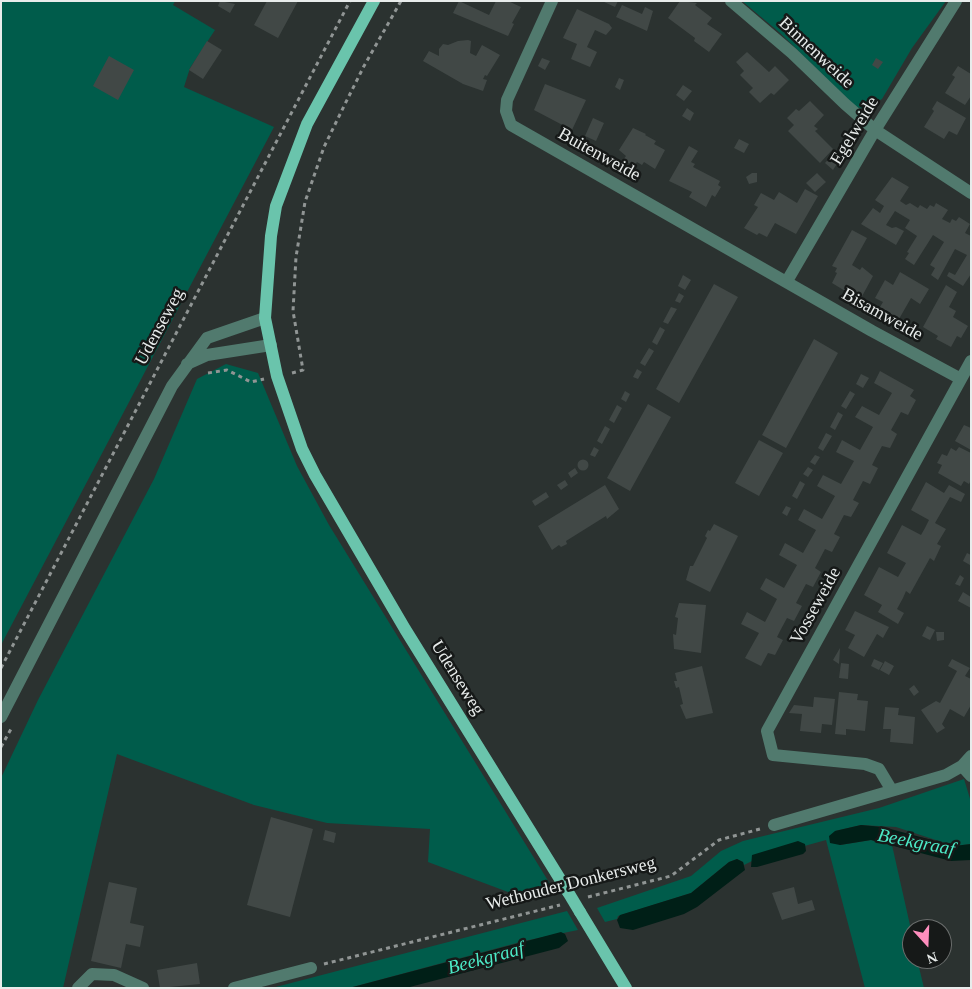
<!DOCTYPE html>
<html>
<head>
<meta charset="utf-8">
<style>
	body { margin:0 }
	#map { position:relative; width:972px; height:989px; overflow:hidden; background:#2b3230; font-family:Georgia,serif }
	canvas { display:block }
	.frame { position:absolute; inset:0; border:2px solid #e8eceb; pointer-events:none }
	.north { position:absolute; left:902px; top:919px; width:50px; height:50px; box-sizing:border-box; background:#161918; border:1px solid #6a6d6c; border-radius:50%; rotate:160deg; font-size:14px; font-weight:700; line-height:20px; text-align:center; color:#e8eceb }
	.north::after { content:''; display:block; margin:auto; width:18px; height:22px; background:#fe8ebd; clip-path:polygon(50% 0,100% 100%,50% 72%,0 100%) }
</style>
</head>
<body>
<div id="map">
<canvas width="972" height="989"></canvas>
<div class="frame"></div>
<div class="north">N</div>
</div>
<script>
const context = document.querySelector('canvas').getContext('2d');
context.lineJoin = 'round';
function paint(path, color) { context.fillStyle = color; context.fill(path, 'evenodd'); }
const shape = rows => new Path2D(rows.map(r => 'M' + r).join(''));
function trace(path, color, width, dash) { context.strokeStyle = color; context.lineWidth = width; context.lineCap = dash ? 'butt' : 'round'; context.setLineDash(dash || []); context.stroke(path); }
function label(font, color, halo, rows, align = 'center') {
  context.font = font + ' Georgia,serif'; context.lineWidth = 5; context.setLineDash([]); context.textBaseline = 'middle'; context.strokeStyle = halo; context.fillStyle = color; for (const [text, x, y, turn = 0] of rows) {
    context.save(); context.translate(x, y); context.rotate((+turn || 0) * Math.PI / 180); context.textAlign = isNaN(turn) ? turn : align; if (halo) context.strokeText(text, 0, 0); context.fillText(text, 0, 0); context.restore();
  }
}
const green = shape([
	[1,1,175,1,173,5,215,30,190,68,184,87,274,127,1,645],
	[742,1,946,1,912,48,882,99,864,109,856,107,779,32],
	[226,364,258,373,297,466,329,525,555,892,524,898,428,862,430,829,327,823,254,805,117,754,63,988,1,988,1,778,38,700,154,479,197,379],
	[964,779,971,802,971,844,954,846,896,827,861,825,835,831,840,845,871,840,892,845,912,934,912,959,917,959,924,988,865,988,826,840,754,860,744,865,743,862,737,859,729,862,691,893,618,916,617,919,605,922,597,908,691,876,721,851,743,841,879,808],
	[567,911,578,930,524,941,349,988,272,988]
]);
const water = shape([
	[861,825,883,827,954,846,971,844,971,860,951,861,871,840,840,845,830,843,829,836,835,831],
	[798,841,805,844,806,851,803,854,757,867,751,867,752,855],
	[737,859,743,862,745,870,697,907,684,914,633,930,620,928,617,920,620,915,691,893,729,862],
	[561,932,565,934,568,941,559,948,406,988,349,988]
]);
const building = shape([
	[220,1,235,4,230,13,218,6],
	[267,1,298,1,278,38,254,25],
	[459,1,489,15,496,1,508,1,521,7,512,23,514,24,508,36,453,13],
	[602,1,618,1,615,7],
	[680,1,697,3,695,5,712,18,707,24,722,34,709,52,694,41,695,38,668,18],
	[622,5,642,14,645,7,653,11,647,31,616,17],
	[577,9,609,24,612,28,606,35,595,30,587,47,597,52,590,67,571,59,577,44,563,38],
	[468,40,471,41,470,53,476,56,482,45,500,55,487,76,485,75,483,79,487,80,483,91,463,84,423,61,429,51,439,56,439,49,443,44,448,45,458,41],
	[207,41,222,50,203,79,189,70],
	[747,52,769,72,775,66,789,80,774,95,771,93,760,103,749,92,753,88,740,75,744,71,736,62],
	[109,56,134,70,118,100,93,86],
	[542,58,550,61,545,70,538,66],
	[876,58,883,62,878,69,872,65],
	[958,66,971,74,971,96,965,105,945,93,955,77,952,75],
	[619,78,624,80,620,90,615,87],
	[545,84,586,100,572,130,534,110],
	[683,85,692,91,684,101,676,95],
	[810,101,824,115,814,126,818,129,815,131,833,149,820,163,788,131,794,125,787,118,796,109,799,111],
	[937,101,966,118,957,135,949,131,944,139,924,127,934,111,932,109],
	[687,108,694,113,690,121,682,116],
	[593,118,604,123,596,141,585,136],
	[633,128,646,134,645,135,656,141,654,144,665,150,655,169,644,162,642,165,637,162,634,166,623,160,626,156,619,150],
	[739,139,749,144,744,153,734,148],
	[689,146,698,151,691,162,695,164,693,167,720,181,718,185,721,187,715,197,712,195,706,207,689,197,692,192,669,181],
	[836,151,842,156,833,170,825,163],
	[752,173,757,173,757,182,749,184,746,177],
	[817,173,826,182,815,192,806,183],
	[892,177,909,187,900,201,906,205,910,203,918,208,920,205,927,209,930,205,934,207,936,203,948,210,942,219,950,223,952,219,956,221,959,217,970,224,965,233,971,236,971,274,963,286,947,276,949,272,955,275,967,255,955,249,938,280,931,275,935,268,930,265,944,242,933,235,914,265,905,259,909,253,907,252,917,236,905,228,910,220,895,211,886,225,892,228,896,227,904,231,896,245,861,224,873,208,880,213,884,206,875,200],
	[805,189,818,196,796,234,775,223,767,237,759,233,757,235,744,228,758,207,754,205,761,193,774,200,779,192,797,203],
	[852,230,867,238,852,265,860,270,862,267,873,276,860,300,832,283,837,273,835,272,837,268,832,266],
	[900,272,929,289,920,304,911,298,899,319,880,307,883,302,875,298,885,280,893,285],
	[683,275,691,280,685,290,678,286],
	[714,284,738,297,679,403,656,389],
	[946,285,957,292,949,307,956,311,953,317,968,326,961,338,957,336,951,347,936,339,938,336,923,327],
	[679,293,684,296,680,303,675,301],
	[671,307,677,309,668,324,663,322],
	[660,327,665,330,657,345,652,342],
	[814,339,838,353,786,448,762,435],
	[649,348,654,351,645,366,640,363],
	[637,369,642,372,638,379,633,377],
	[880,371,914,390,910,396,916,400,908,415,901,412,891,430,897,434,890,448,882,446,875,459,872,465,878,468,870,484,863,481,853,500,859,503,851,517,844,515,834,534,840,537,832,552,825,549,815,568,821,572,813,587,806,584,796,603,802,606,794,621,787,618,780,631,777,637,783,640,775,655,768,653,761,666,745,658,759,633,741,624,747,612,765,622,777,599,760,589,766,578,784,588,797,565,779,555,785,543,803,553,816,530,798,520,804,509,822,519,835,496,817,486,823,475,841,484,854,461,836,452,842,440,860,450,873,427,855,417,862,406,879,415,892,393,874,383],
	[861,374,869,378,863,388,856,384],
	[625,391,630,394,626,402,621,399],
	[850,391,855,394,846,409,841,406],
	[648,404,671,417,630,491,607,478],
	[617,405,622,408,614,423,609,420],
	[838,412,843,415,835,430,830,427],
	[964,425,971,428,971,450,955,441],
	[605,426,610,429,602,444,597,441],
	[826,433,832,436,823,451,818,448],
	[759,440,783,453,759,496,735,483],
	[594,447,599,450,595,457,590,455],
	[959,447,971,453,971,480,969,484,964,481,961,486,938,473,942,465,937,463,942,454,947,456,951,448,956,451],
	[815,455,820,457,815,465,810,462],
	'577.5 465a5.5 5.5 0 1 1 11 0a5.5 5.5 0 1 1-11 0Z',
	[808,467,813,470,808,477,803,474],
	[575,468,578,473,571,478,568,473],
	[565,480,568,485,561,490,557,485],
	[800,481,805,484,797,499,792,496],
	[926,482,944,493,949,485,965,494,961,502,950,497,935,523,946,529,937,544,941,546,934,561,930,558,910,594,906,591,903,598,897,609,904,613,898,624,878,612,882,605,864,595,879,567,898,577,906,563,887,553,902,525,921,535,925,528,929,520,911,510],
	[605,485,619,509,607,519,606,516,566,541,567,544,561,547,559,545,552,550,538,526],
	[546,492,549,497,535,506,532,501],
	[786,506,791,508,787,516,782,513],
	[714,524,738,536,710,592,686,580,690,566,693,566,707,538,705,536,708,530,710,531],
	[967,553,971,555,970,565,963,561],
	[960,575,964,578,960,586,955,584],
	[963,592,971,597,971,608,958,601],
	[679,603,706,605,701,653,674,649,673,634,676,635,678,618,675,617],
	[855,611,889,627,883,638,877,634,864,657,848,648,855,635,845,630],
	[927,626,935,630,930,640,922,636],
	[936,632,944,632,944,640,937,641],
	[840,648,839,664,833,660],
	[874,659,883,663,879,670,871,666],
	[952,659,970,668,965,676,971,679,971,705,964,717,950,709,942,724,945,728,937,733,921,710,936,701,940,703,957,671,948,666],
	[885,661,894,666,889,675,880,670],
	[841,663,849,664,848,679,839,678],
	[702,666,713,713,686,719,680,705,683,704,679,687,676,688,674,681,677,681,675,673],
	[914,685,919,692,914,696,909,689],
	[839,692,858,694,857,700,868,701,865,731,846,729,846,735,835,734],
	[814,697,835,699,832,725,822,724,821,733,800,731,802,714,789,713,794,705,813,707],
	[885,707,899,708,898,715,915,717,913,744,890,742,891,729,883,729],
	[271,817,313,829,290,917,247,905],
	[325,830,336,833,334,843,323,840],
	[109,882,137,888,130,923,144,926,140,947,126,944,121,968,91,961],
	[794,887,798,904,812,900,815,910,782,920,772,893],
	[197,963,200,984,160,988,157,970]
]);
const path = shape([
	[208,373,227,370,251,382,264,379],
	[292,373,303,370,293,311,296,257,305,202,324,147,345,104,364,66,401,1],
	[1,668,350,1],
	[1,747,11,729],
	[588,897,671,876,719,840,760,829],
	[324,964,560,905]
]);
const minor = shape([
	[552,1,507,100,506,111,511,125,872,331,961,379],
	[731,1,792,53,845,104,875,130,971,193],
	[787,281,875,130,956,1],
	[187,364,207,355,271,345],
	[1,717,172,386,207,338,265,318],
	[962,766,971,776],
	[891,789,879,769,865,764,773,755,767,731,971,361],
	[774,825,946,775,962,766,971,756],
	[78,988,92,974,114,975,143,988],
	[234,988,311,968]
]);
const major = shape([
	[374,1,307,124,276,206,271,236,265,318,277,376,302,449,315,475,405,629,568,892],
	[580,912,626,988]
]);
const majorBridge = shape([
	[568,892,580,912]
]);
const streetNames = [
	["Binnenweide",816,53,43],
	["Egelweide",855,131,-59],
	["Buitenweide",599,155,29],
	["Bisamweide",882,315,29],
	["Udenseweg",160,327,-62],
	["Vosseweide",816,606,-61],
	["Udenseweg",457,678,58],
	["Wethouder Donkersweg",571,884,-14]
];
const waterNames = [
	["Beekgraaf",916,843,11],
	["Beekgraaf",486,959,-15]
];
paint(green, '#005c4b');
paint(water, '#001f17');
paint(building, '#414846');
trace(path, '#909594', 3, [4, 4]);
trace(minor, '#517a6e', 12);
trace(major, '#6ac4ac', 12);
trace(majorBridge, '#6ac4ac', 12);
label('18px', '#e8eceb', '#161918', streetNames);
label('italic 19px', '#4ceac7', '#161918', waterNames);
</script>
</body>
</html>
